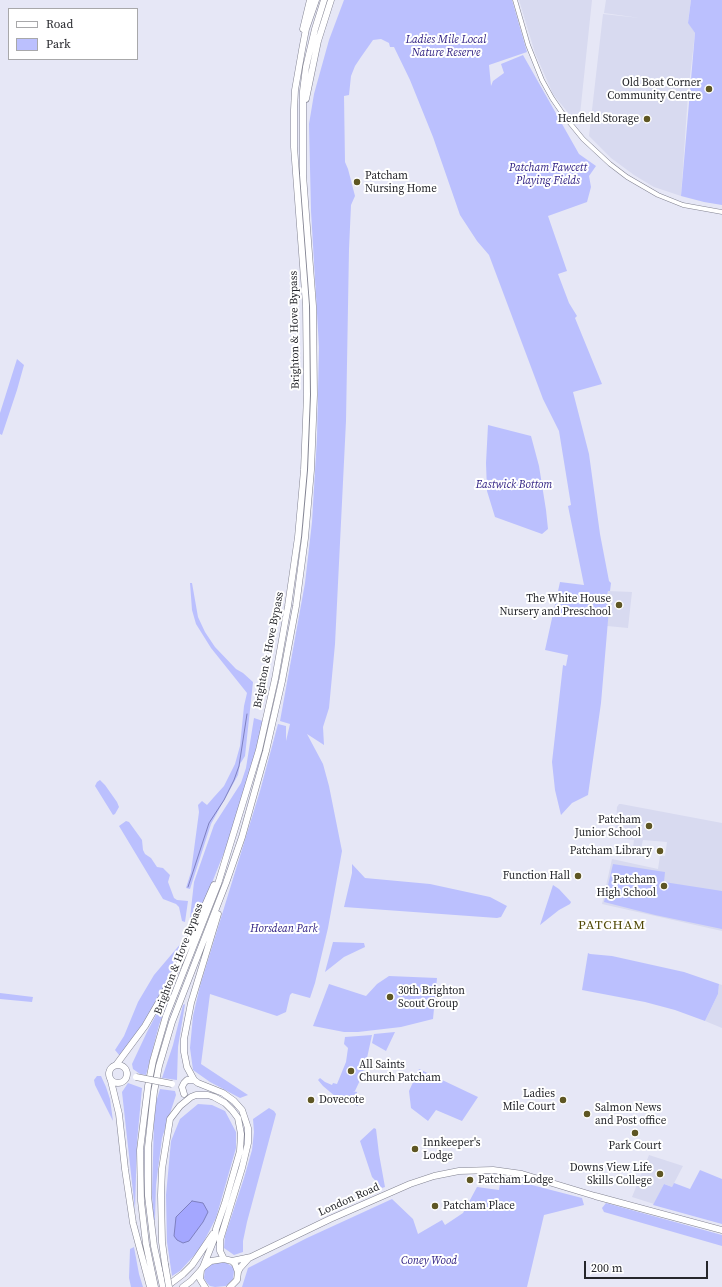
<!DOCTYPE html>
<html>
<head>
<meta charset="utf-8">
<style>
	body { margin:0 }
	#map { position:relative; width:722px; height:1287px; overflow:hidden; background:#e6e7f6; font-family:"Source Serif 4",serif }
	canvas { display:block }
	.legend { position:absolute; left:8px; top:8px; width:130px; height:52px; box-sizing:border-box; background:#fff; border:1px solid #a8a8aa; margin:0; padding:5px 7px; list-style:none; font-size:12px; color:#25262b }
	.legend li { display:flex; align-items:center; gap:8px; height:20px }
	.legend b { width:20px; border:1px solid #a8a8aa }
	.scale { position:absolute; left:584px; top:1261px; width:124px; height:18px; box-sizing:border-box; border:2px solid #25262b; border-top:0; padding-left:5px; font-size:12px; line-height:14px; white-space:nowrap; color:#25262b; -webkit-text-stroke:3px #fff; paint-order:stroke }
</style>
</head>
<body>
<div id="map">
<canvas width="722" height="1287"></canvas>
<ul class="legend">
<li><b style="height:5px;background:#fff"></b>Road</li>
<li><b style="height:11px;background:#bbc0fe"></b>Park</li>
</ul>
<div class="scale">200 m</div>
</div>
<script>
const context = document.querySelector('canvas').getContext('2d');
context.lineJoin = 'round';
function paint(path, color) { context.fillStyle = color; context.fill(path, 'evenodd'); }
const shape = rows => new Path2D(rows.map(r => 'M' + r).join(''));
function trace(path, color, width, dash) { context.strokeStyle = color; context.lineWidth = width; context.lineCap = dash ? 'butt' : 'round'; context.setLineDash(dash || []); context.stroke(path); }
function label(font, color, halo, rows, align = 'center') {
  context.font = font + ' "Source Serif 4",serif'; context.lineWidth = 4; context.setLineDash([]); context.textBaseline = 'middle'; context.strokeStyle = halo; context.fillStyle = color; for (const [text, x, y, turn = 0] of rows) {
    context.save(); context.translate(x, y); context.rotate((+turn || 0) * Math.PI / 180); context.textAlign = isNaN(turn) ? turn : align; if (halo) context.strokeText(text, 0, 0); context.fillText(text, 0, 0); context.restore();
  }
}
const built = shape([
	[519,0,592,0,579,124,577,124,553,94,535,53],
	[606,0,691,0,688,22,695,33,688,94,681,196,654,187,634,175,611,158,589,136,603,14,640,18,604,13],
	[608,591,632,592,628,628,607,626,610,597,607,597],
	[619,804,621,804,722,823,722,931,602,904,612,859,658,869,660,856,665,856,667,842,643,840,641,848,633,847,634,840,615,837,617,807],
	[719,984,722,985,722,1028,705,1021,718,994],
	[649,1155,683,1166,672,1187,664,1184,654,1204,632,1197]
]);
const green = shape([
	[344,0,512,0,527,52,489,65,491,86,493,81,504,73,501,64,523,55,579,154,596,166,589,176,591,187,587,202,548,216,567,271,558,274,569,303,577,316,575,318,602,384,573,392,589,454,600,534,609,581,611,583,610,591,608,591,607,596,610,597,601,703,588,795,572,803,561,815,555,790,552,762,563,665,566,666,568,655,545,650,560,582,584,585,568,506,571,505,559,431,543,399,489,255,477,241,460,215,433,137,410,80,394,47,390,47,389,43,381,39,373,40,361,57,355,66,351,76,349,95,344,96,345,162,348,169,355,196,351,205,349,249,346,421,335,644,329,708,323,727,324,745,307,734,323,764,329,786,342,851,328,928,315,983,310,998,292,993,290,995,286,1012,277,1016,210,994,201,1064,248,1095,240,1098,210,1082,193,1070,190,1048,193,1016,200,986,260,791,278,724,286,726,286,741,290,724,280,721,305,583,312,522,317,438,319,347,311,211,309,124,314,94,329,40],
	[691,0,722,0,722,205,704,202,681,196,695,33,688,23],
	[17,359,24,365,17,390,2,435,0,434,0,413],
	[488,425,531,436,539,466,546,510,548,529,542,534,495,517,487,491,486,463],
	[190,583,192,583,198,617,205,632,215,647,236,669,243,673,253,682,245,756,240,764,238,775,211,824,190,889,186,888,191,872,199,812,198,805,202,801,207,805,214,797,224,786,235,764,240,746,244,706,247,693,211,648,196,624,192,610],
	[254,718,263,721,252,766,227,845,192,933,189,927,194,882,214,825,241,783,246,768],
	[100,780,105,785,117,802,119,807,115,814,113,815,95,786,97,782],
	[126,821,129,822,142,840,143,850,145,854,151,858,157,867,163,868,170,875,168,882,174,898,177,900,188,901,185,922,182,921,179,907,176,904,163,899,119,826],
	[352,864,365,878,430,884,490,897,507,906,501,917,497,918,344,907,352,873],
	[613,864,665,872,664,882,722,891,722,929,655,915,604,902],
	[553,885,559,889,571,902,570,904,559,910,540,925],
	[182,942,186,943,161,993,137,1033,120,1056,115,1050,124,1036,138,1002,154,975],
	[333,942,364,943,365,947,344,957,325,972],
	[588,953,590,954,612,956,684,972,719,984,718,994,705,1021,675,1010,645,1002,582,990],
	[389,976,437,978,433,1019,401,1027,358,1032,344,1032,313,1026,329,984,366,996,377,984],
	[0,993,33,997,32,1002,0,999],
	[166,996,170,996,169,1000,159,1025,146,1075,140,1074,133,1069,132,1064,147,1032],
	[185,1004,178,1047,177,1080,162,1078,173,1045,183,1005],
	[395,1032,386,1051,372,1043,374,1034],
	[372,1035,367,1058,362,1076,355,1091,353,1091,357,1092,358,1106,336,1097,323,1086,318,1080,320,1078,325,1082,332,1085,333,1083,337,1084,346,1062,348,1048,344,1044,345,1037],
	[419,1069,478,1097,462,1121,436,1110,428,1121,411,1108,409,1091],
	[97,1076,101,1076,106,1087,110,1099,113,1121,95,1085,94,1080],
	[128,1083,142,1088,137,1142,135,1210,122,1092],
	[160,1089,175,1091,176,1095,162,1138,156,1185,155,1220,153,1220,152,1193,154,1123,156,1102],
	[198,1104,212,1105,225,1111,236,1132,236,1148,216,1218,200,1249,180,1271,172,1276,167,1242,166,1195,171,1141,180,1119],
	[269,1108,274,1111,276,1114,275,1118,247,1222,243,1241,243,1252,234,1255,224,1248,225,1236,244,1178,252,1150,254,1132,253,1119],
	[374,1128,376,1129,379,1154,385,1187,382,1188,372,1177,360,1141],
	[700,1170,722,1179,722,1224,653,1205,664,1184,672,1187,674,1183,690,1189],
	[501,1177,582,1198,584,1205,544,1215,527,1287,242,1287,248,1268,307,1238,392,1199,413,1219,418,1234,442,1220,445,1225,463,1213,477,1187,499,1190],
	[606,1203,722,1235,722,1246,604,1212,602,1208],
	[134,1247,139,1274,143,1287,131,1287,129,1278,130,1249],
	[225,1262,233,1267,234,1271,233,1279,226,1286,215,1287,210,1286,207,1283,204,1278,205,1269,208,1265,213,1263]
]);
const water = shape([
	[192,1201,203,1203,208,1212,203,1222,189,1241,183,1243,177,1240,174,1236,176,1217,192,1201]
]);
const stream = shape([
	[188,887,209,823,224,800,234,780,239,766,247,714]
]);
const minor = shape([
	[515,0,528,45,542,80,552,98,565,117,583,139,610,164,627,177,658,195,683,205,722,212]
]);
const highway = shape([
	[303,29,310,0],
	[306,99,318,41,331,0],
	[218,914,191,1003,184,1039,184,1052,187,1067,194,1080,198,1083,223,1093,234,1101,242,1110,248,1128,248,1143,242,1168,220,1240,220,1251,224,1259],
	'109 1074a9 9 0 1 1 18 0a9 9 0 1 1-18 0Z',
	[116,1065,145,1026,163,995,180,962,214,885],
	[111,1081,119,1114,125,1169,133,1223,150,1287],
	[184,1094,182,1087,184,1083,187,1080,194,1080],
	[232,1261,251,1257,330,1219,410,1184,434,1176,459,1171,493,1170,522,1174,595,1196,722,1230],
	[165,1264,162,1242,161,1195,162,1169,170,1119,180,1106,191,1097,196,1095,208,1095,214,1097,225,1103,232,1110,238,1118,241,1134,240,1151,225,1203,216,1229,215,1237,203,1267],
	[238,1272,240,1268,249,1258],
	[155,1287,146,1244,141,1201,140,1150,148,1086,153,1061,166,1016,218,884,259,750,275,679,288,606,298,537,304,470,307,395,306,305,294,147,294,110,295,90,302,50,306,29,316,0],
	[163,1287,154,1246,148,1196,148,1147,154,1092,159,1066,172,1022,226,883,242,837,266,751,282,681,296,606,305,538,311,470,314,395,313,306,303,175,303,91,306,67,315,29,324,0],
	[166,1287,183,1274,192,1265,213,1234],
	[183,1287,191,1281,201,1270],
	[205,1287,200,1279,201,1270,203,1267,211,1261,224,1259,232,1261,235,1264,238,1272,237,1280,230,1287]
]);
const highwayBridge = shape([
	[136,1077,172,1084],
	[165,1264,169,1287]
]);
const markers = [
	[709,89,4,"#5e5623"],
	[647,119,4,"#5e5623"],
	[357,182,4,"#5e5623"],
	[619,605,4,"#5e5623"],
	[649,826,4,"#5e5623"],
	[660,851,4,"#5e5623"],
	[578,876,4,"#5e5623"],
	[664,886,4,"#5e5623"],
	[390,997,4,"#5e5623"],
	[351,1071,4,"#5e5623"],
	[311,1100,4,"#5e5623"],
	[563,1100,4,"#5e5623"],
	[587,1114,4,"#5e5623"],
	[635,1133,4,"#5e5623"],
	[415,1149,4,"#5e5623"],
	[660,1174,4,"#5e5623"],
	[470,1180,4,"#5e5623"],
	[435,1206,4,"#5e5623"]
];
const parkNames = [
	["Ladies Mile Local",446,40],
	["Nature Reserve",446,53],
	["Patcham Fawcett",548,168],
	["Playing Fields",548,181],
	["Eastwick Bottom",514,485],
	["Horsdean Park",284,929],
	["Coney Wood",429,1261]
];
const poiNames = [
	["Old Boat Corner",701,83],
	["Community Centre",701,96],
	["Henfield Storage",639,119],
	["Patcham",365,176,"left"],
	["Nursing Home",365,189,"left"],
	["The White House",611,599],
	["Nursery and Preschool",611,612],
	["Patcham",641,820],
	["Junior School",641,833],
	["Patcham Library",652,851],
	["Function Hall",570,876],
	["Patcham",656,880],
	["High School",656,893],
	["30th Brighton",398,991,"left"],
	["Scout Group",398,1004,"left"],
	["All Saints",359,1065,"left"],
	["Church Patcham",359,1078,"left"],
	["Ladies",555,1094],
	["Mile Court",555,1107],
	["Dovecote",319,1100,"left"],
	["Salmon News",595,1108,"left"],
	["and Post office",595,1121,"left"],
	["Innkeeper's",423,1143,"left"],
	["Lodge",423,1156,"left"],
	["Park Court",635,1146,"center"],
	["Downs View Life",652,1168],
	["Skills College",652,1181],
	["Patcham Lodge",478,1180,"left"],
	["Patcham Place",443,1206,"left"]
];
const streetNames = [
	["Brighton & Hove Bypass",295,330,-91],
	["Brighton & Hove Bypass",269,650,-79],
	["Brighton & Hove Bypass",179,959,-69],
	["London Road",349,1200,-24]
];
const quarterNames = [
	["PATCHAM",612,926]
];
paint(built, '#d8daf0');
paint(green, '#bbc0fe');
paint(water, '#a4a7ff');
trace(water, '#7e80bf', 1);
trace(stream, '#7e80bf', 1);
trace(minor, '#828391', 5);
trace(highway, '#828391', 7);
trace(minor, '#fff', 4);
trace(highway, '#fff', 6);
trace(highwayBridge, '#828391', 7, []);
trace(highwayBridge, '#fff', 6);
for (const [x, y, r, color] of markers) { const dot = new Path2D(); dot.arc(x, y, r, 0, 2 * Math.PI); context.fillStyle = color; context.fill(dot); trace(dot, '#fff', 1.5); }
label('italic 11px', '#302183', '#fff', parkNames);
label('11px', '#25262b', '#fff', poiNames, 'right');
label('11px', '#25262b', '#fff', streetNames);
context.letterSpacing = '1px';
label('13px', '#504805', '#fff', quarterNames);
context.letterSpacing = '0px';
</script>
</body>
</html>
